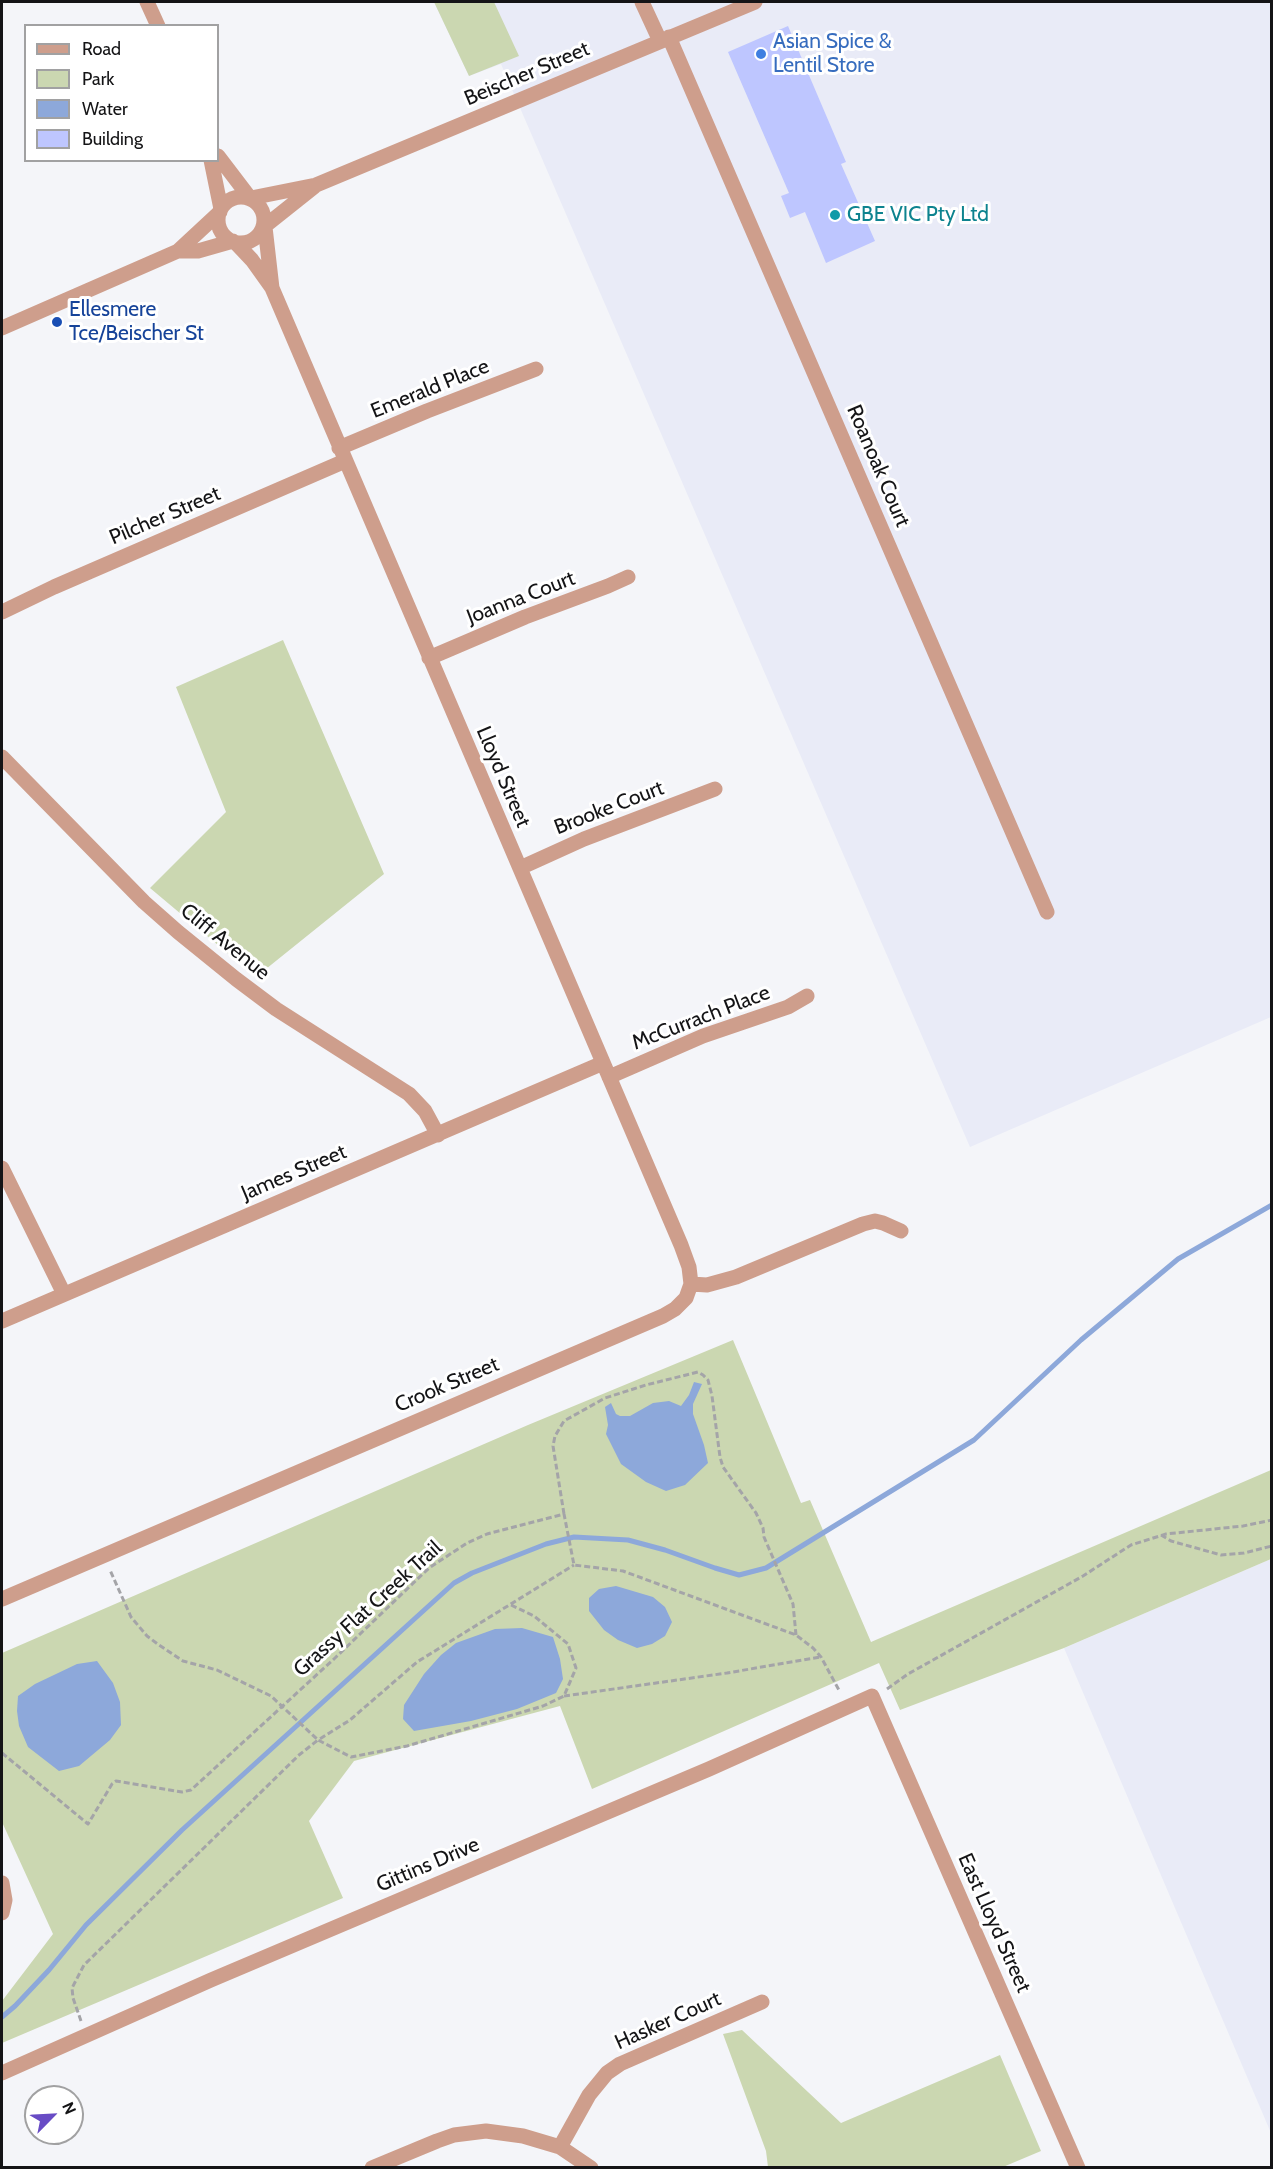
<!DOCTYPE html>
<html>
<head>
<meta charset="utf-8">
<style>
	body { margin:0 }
	#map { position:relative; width:1273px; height:2169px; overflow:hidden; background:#f4f5f9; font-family:Cabin,sans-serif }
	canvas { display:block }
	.frame { position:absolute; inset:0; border:3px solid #141416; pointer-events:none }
	.legend { position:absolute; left:24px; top:24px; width:195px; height:138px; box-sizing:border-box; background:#fff; border:2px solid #a1a1a2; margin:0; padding:8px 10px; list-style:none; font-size:18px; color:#141416 }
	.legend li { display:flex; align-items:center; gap:12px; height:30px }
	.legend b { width:30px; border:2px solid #a1a1a2 }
	.north { position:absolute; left:24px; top:2085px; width:60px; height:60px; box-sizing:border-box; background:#fff; border:2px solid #a1a1a2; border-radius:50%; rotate:66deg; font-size:16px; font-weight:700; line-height:24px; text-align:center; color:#141416 }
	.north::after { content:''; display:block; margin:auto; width:21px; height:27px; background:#684cc5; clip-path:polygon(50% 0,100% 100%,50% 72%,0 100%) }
</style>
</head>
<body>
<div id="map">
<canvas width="1273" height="2169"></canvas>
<div class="frame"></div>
<ul class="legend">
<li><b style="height:8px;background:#ce9e8c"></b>Road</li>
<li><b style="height:16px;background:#cbd7b1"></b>Park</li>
<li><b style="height:16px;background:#8da8da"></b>Water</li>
<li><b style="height:16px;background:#bec6ff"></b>Building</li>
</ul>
<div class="north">N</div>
</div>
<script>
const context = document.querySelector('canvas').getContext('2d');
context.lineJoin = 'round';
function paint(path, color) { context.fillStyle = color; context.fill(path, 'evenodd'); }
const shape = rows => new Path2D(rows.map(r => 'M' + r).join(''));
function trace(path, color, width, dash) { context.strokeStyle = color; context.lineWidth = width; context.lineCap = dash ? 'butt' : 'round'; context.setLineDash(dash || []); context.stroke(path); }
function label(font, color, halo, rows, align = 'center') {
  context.font = font + ' Cabin,sans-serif'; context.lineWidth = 6; context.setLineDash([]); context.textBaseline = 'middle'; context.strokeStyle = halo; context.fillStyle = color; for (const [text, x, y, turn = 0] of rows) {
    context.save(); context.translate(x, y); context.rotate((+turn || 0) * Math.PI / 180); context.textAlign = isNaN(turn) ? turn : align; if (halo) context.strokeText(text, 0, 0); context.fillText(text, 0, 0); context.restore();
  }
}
const built = shape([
	[434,2,1271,2,1271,1017,970,1147,501,64,469,76],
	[1271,1559,1271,2133,1064,1648]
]);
const green = shape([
	[434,2,494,2,519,56,469,76],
	[283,640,384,874,256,977,150,888,226,812,176,687],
	[733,1340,801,1503,810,1500,871,1642,1271,1470,1271,1559,1064,1648,900,1710,879,1663,592,1789,560,1706,354,1761,309,1821,343,1898,2,2043,2,2001,53,1934,2,1822,2,1653,528,1425],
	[742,2030,841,2123,1000,2055,1041,2151,1003,2167,768,2167,766,2151,723,2034]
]);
const water = shape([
	[694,1382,702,1384,693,1404,693,1414,704,1445,708,1463,685,1485,666,1491,646,1482,621,1464,606,1434,608,1425,605,1407,611,1403,616,1414,620,1416,630,1416,653,1403,669,1401,681,1406,689,1395],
	[616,1586,653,1597,665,1607,672,1622,665,1636,652,1644,637,1648,618,1640,604,1630,589,1611,589,1598,599,1589],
	[522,1628,553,1637,560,1659,563,1679,556,1693,517,1709,471,1721,414,1731,403,1719,404,1705,424,1674,441,1655,456,1643,495,1629],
	[97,1661,113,1683,120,1702,121,1725,110,1740,79,1766,59,1771,28,1747,19,1726,17,1711,18,1696,35,1684,77,1664]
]);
const stream = shape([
	[2,2017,15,2006,49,1970,86,1925,182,1830,454,1583,472,1573,546,1544,574,1537,628,1540,665,1550,715,1568,739,1575,766,1568,974,1440,1081,1340,1178,1259,1272,1205]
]);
const building = shape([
	[788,26,846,162,841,164,875,241,826,263,805,212,790,218,781,196,789,193,728,52]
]);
const path = shape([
	[564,1514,553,1446,555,1436,564,1421,605,1398,646,1385,698,1372,703,1375,708,1380,712,1396,720,1457,723,1467,756,1513,763,1528,764,1537,793,1604,796,1635],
	[1161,1535,1171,1541,1221,1555,1244,1553,1272,1546],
	[511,1605,534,1616,568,1644,576,1668,564,1696,543,1706,407,1746,351,1757,318,1740,350,1720,417,1662,574,1565],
	[887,1689,908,1674,1083,1576,1131,1545,1166,1534,1243,1526,1272,1520],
	[564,1696,727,1673,820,1657],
	[2,1753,88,1824,112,1784,116,1781,182,1792,191,1790,335,1658,429,1568,467,1543,487,1534,564,1514,574,1565,623,1571,796,1635,813,1648,821,1657,840,1692],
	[81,2021,73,1998,72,1988,84,1965,299,1755,318,1740,271,1696,217,1670,183,1661,159,1645,147,1636,131,1617,110,1570]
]);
const street = shape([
	[147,2,158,26],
	[642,2,660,41],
	[669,37,1047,912],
	[218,156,250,198],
	[211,160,221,209],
	'218 220a23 23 0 1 1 46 0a23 23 0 1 1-46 0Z',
	[251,198,316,185,755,2],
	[265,226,314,187],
	[265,227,272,288],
	[178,251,198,251,233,241],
	[2,328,178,251,220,212],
	[339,448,427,411,536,369],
	[2,612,54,587,345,461],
	[429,658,525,617,608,586,628,577],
	[2,757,144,902,178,932,236,979,276,1009,409,1094,425,1111,438,1135],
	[520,868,584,839,715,789],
	[609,1077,703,1036,788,1007,807,996],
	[2,1168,64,1294],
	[691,1284,707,1285,736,1277,863,1224,875,1221,883,1223,901,1231],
	[2,1321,603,1063],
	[2,1599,663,1316,675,1309,686,1298,691,1284,689,1267,681,1245,272,288,252,260,235,242],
	[2,1883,5,1900,2,1913],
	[2,2073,211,1980,709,1769,872,1696,1078,2168],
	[560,2147,589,2095,607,2073,620,2064,762,2002],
	[372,2168,437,2141,454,2135,486,2131,523,2136,560,2147,591,2168]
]);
const markers = [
	[761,54,6,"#3f7fe0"],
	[835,215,6,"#0f9aa8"],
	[57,322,6,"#1a4fb4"]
];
const shopNames = [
	["Asian Spice &",773,42],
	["Lentil Store",773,66]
];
const streetNames = [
	["Beischer Street",527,74,-23],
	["Emerald Place",430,389,-22],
	["Roanoak Court",878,466,67],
	["Pilcher Street",165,516,-23],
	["Joanna Court",521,598,-21],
	["Lloyd Street",503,777,67],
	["Brooke Court",609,808,-21],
	["Cliff Avenue",225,942,39],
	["McCurrach Place",701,1018,-21],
	["James Street",294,1173,-23],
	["Crook Street",447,1385,-23],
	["Grassy Flat Creek Trail",368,1609,-42],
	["Gittins Drive",428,1865,-23],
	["East Lloyd Street",994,1923,66],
	["Hasker Court",668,2021,-24]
];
const cultureNames = [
	["GBE VIC Pty Ltd",847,215]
];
const transitNames = [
	["Ellesmere",69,310],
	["Tce/Beischer St",69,334]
];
paint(built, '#e9ebf7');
paint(green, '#cbd7b1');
paint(water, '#8da8da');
trace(stream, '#8da8da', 5);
paint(building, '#bec6ff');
trace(path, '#a4a4a8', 3, [6, 3]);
trace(street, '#ce9e8c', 15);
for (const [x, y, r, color] of markers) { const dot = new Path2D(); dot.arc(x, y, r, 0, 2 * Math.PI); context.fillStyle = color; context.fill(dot); trace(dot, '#fff', 2); }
label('21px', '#366cbe', '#fff', shopNames, 'left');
label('21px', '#141416', '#fff', streetNames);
label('21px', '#0d838f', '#fff', cultureNames, 'left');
label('21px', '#164399', '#fff', transitNames, 'left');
</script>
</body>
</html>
